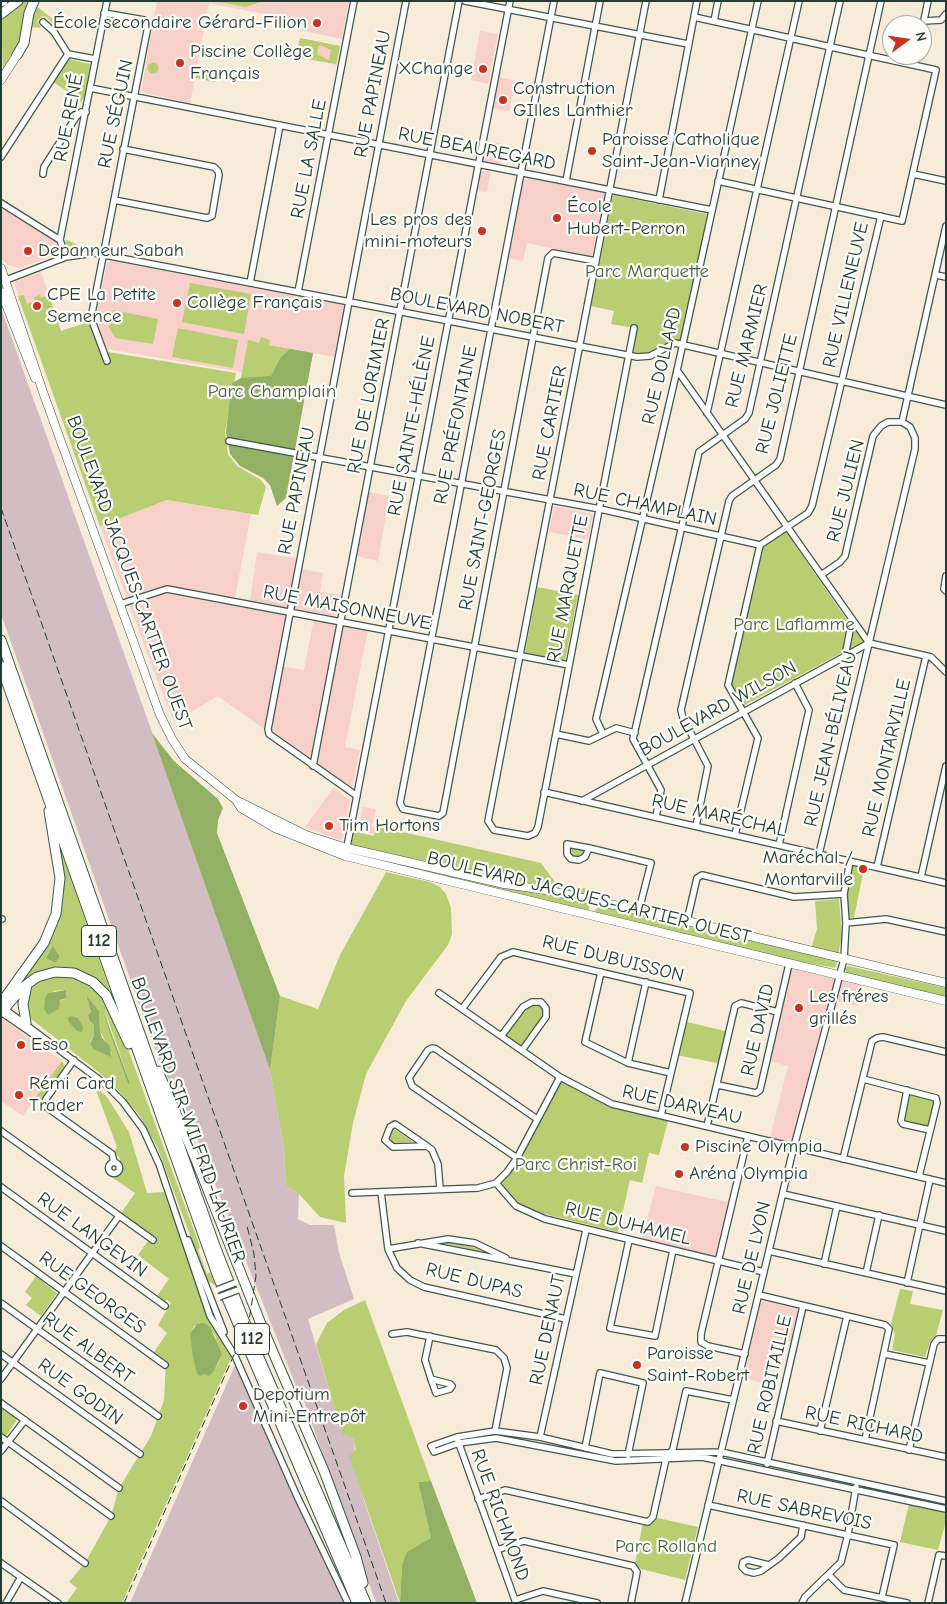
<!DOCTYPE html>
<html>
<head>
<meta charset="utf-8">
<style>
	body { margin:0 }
	#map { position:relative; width:947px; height:1604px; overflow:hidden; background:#f7ecda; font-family:"Comic Neue",sans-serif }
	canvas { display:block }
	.frame { position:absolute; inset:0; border:2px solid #1f3d34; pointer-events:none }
	.north { position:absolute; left:882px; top:15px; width:50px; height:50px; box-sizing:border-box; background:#fdfcf7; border:1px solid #a4b0a9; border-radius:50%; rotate:76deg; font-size:14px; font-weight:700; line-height:20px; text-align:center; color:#1f3d34 }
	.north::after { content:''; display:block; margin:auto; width:18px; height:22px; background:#c8321e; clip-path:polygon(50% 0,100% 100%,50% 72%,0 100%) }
</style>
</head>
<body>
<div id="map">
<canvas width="947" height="1604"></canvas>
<div class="frame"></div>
<div class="north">N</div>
</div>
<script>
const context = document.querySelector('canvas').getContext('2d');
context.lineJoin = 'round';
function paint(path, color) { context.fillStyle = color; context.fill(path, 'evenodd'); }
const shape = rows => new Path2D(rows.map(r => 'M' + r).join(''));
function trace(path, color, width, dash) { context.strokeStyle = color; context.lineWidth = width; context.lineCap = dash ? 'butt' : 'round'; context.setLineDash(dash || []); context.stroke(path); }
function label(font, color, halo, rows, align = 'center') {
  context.font = font + ' "Comic Neue",sans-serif'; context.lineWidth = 4.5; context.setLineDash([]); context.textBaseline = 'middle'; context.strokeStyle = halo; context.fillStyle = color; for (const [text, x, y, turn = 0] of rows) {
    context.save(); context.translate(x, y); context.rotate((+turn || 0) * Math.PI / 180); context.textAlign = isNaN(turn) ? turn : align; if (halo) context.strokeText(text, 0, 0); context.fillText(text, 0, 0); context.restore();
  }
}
const built = shape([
	[157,1,349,1,342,39,288,28,289,19,209,3,190,103,141,92],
	[480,31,498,34,488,84,471,80],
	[300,38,340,46,337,65,296,57],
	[499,77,515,81,509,111,492,108],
	[486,141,503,144,500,164,482,161],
	[480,171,491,172,487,192,477,191],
	[522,177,605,192,592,257,527,243,523,261,507,258],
	[1,207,56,242,60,251,59,254,19,268,7,265,1,258],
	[111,261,345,305,334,357,248,341,242,372,107,349,95,319,107,264],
	[41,272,56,316,29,325,14,282],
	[369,492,389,496,378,561,357,556],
	[167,500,251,514,235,598,250,600,257,552,299,559,280,666,304,670,314,618,368,629,345,747,360,750,352,788,349,789,338,782,218,696,174,722,159,685,100,526],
	[554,506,593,514,588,540,549,532],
	[301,569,323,573,320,592,341,595,335,616,295,609,294,606],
	[334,787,350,801,342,839,340,840,305,827],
	[363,807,376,809,372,826,375,827,374,834,358,831],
	[792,962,862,984,857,1006,836,1001,797,1145,770,1138,788,1066,769,1061],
	[3,1019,62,1061,23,1116,1,1101,1,1020],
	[656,1186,732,1203,719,1261,641,1243],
	[765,1301,796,1308,797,1313,791,1341,772,1337,761,1383,743,1377,761,1302]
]);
const industrial = shape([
	[1,308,218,917,270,1070,284,1148,286,1186,299,1194,298,1219,310,1225,334,1225,339,1253,354,1299,308,1319,342,1433,353,1437,363,1498,399,1603,376,1603,301,1393,299,1394,294,1381,192,1126,158,1058,1,614],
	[236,1363,285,1477,345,1603,130,1603]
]);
const green = shape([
	[25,1,31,1,23,36,3,69,1,19],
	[215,1,263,1,246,7],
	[35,5,58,23,55,27,47,17,42,16,37,21,41,28,30,27],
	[300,38,340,46,336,64,296,57],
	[319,45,331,50,329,60,317,54],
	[68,59,90,64,85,96,80,103,66,94,67,91,53,82],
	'147.5 68a5.5 5.5 0 1 1 11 0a5.5 5.5 0 1 1-11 0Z',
	[197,66,218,70,215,82,195,78],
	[613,195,707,214,683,345,673,343,652,354,628,356,634,328,611,324,614,311,591,306],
	[67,240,80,246,87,248,70,250,65,241],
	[190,283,251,294,244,334,182,322],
	[24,295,27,304,35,301,34,297,40,295,41,298,49,295,61,331,88,322,102,351,236,373,225,432,228,454,237,466,261,480,266,487,258,515,167,500,100,526,18,296],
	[113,310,158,319,153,344,115,338,109,327],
	[178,328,238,340,233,368,172,357],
	[261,337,270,340,269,345,313,353,294,452,229,441,248,340,259,343],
	[786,532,849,623,843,652,743,706,731,684,763,547],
	[537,587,578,595,565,661,525,653],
	[852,620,869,643,845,656],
	[376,826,541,863,555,882,588,889,586,896,351,845,352,831,374,836],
	[59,844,113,999,111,1000,70,971,17,987,52,932],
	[53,947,59,955,55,963,46,958],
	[569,846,587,850,579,859,572,858,568,853],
	[353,852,589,903,589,912,354,855],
	[852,865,864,868,854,918,851,918,848,916,847,895],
	[386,872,430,882,440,887,446,894,451,908,452,934,448,945,406,1001,366,1074,353,1123,344,1176,346,1223,320,1217,299,1194,286,1186,284,1148,270,1070,280,996,318,1009,340,955],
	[839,899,842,936,838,955,811,949,817,929,815,901],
	[599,906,835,960,837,961,835,968,782,958,594,912],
	[848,966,946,988,946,997,846,973,845,968],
	[62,974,79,977,102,994,121,1030,200,1247,198,1250,207,1274,210,1272,215,1285,207,1281,158,1149,140,1116,119,1091,101,1074,30,1018,26,995,35,981],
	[63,990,67,992,67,998,44,1007,54,991],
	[86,996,99,1011,100,1031,112,1054,100,1052,91,1047,90,1042,94,1035,94,1025,89,1020,88,1015,91,1012],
	[104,1008,130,1083,128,1084,115,1048],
	[541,1002,546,1017,523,1049,502,1035,523,1007],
	[683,1021,729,1032,722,1064,676,1055],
	[62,1061,65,1067,42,1098,42,1102,32,1102],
	[560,1077,597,1098,669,1117,659,1155,649,1153,642,1183,630,1180,618,1232,545,1214,537,1216,522,1209,497,1187],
	[94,1085,107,1097,129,1132,147,1193,164,1192,208,1316,232,1356,122,1603,66,1603,77,1588,69,1582,85,1563,111,1516,119,1488,151,1436,164,1400,166,1361,154,1352,167,1333,158,1325,171,1303,167,1300,164,1302,157,1296,169,1279,138,1255,150,1238,119,1216,135,1193,110,1176,118,1176,122,1168,119,1157,114,1152,117,1147],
	[206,1324,215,1335,220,1360,214,1371,197,1374,191,1335,194,1326],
	[907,1090,936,1098,930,1130,903,1124],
	[394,1129,412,1141,412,1142,393,1143,389,1138,391,1131],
	[450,1242,476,1248,484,1252,442,1243],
	[36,1276,57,1293,41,1316,26,1305,32,1298,25,1292],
	[900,1289,913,1291,910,1304,943,1310,936,1335,930,1342,925,1357,892,1350,895,1334,891,1324],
	[365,1300,431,1481,418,1482,431,1538,402,1565,400,1603,349,1456,356,1450,353,1438,342,1434,316,1344,327,1323,344,1310],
	[1,1406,18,1418,6,1436,1,1433],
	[909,1504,946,1512,946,1521,938,1550,900,1542],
	[653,1517,698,1527,685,1580,641,1569,635,1564,643,1522]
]);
const forest = shape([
	[290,349,313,353,286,498,277,506,270,485,263,478,240,466,230,454,226,432,232,383,241,378,271,376,281,357],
	[152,733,174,761,218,799,223,808,218,820,217,833,280,996,270,1070],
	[53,946,59,955,59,958,55,963,46,958],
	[66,990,67,998,60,1000,59,1008,48,1015,44,1009,45,998,48,993],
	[86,995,99,1011,100,1031,102,1038,110,1046,111,1057,93,1049,90,1044,94,1035,94,1025,89,1020,88,1015,91,1012],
	[102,1008,130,1083,128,1084,115,1048],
	[71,1016,78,1018,83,1027,82,1032,77,1031,69,1022,68,1018],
	[197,1324,204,1323,210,1327,222,1354,214,1371,209,1376,204,1374,200,1376,197,1374,193,1357,190,1334],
	[431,1481,477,1603,400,1603,402,1565,407,1552,431,1538,418,1482]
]);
const minor = shape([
	[465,1,688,44],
	[554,1,400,803,403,809,439,816,443,813,548,258,553,253,596,261],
	[104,13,144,20,148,26,91,318,107,361],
	[694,17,936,70,902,221,718,181],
	[714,21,718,1],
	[924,21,941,20,946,14],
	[43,22,54,32,68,54,95,59],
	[922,29,928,1],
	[914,65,916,55],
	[90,88,712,210],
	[1,157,68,54],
	[43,174,44,167,76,117,81,112,86,112],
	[913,174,946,181],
	[566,181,600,1],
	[114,200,207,218,212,216,215,198,219,175,218,171,214,167,123,149],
	[659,200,697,1],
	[1,203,60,240,66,257],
	[60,240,107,1],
	[936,275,946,277],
	[1,282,66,257,94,253,637,357,650,356,675,343,946,405],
	[250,283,280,125],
	[298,292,354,1],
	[634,328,538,827,535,833,528,836,494,830,488,821,646,1],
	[677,370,869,643,931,657,946,672],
	[707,413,799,1],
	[229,441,600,509,760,545],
	[821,575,840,562,845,556,873,436,881,426,888,422,902,422],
	[946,576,944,589,946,591],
	[120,604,167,589,569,665],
	[845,656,852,620],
	[556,734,589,741,616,728,635,733],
	[603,734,596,719,678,366,758,1],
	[313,766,459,1],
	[544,792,946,883],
	[357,796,269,734,268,729,406,1],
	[582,801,869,643],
	[656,817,661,790,633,739,699,452,745,419,749,413,840,1],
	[696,826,708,766,683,718,681,710,729,501,732,496,776,465,780,459,881,1],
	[735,835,758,738,728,685,760,545,808,513,812,506,881,216],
	[779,845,809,710,795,683],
	[589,848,585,857,579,860,571,859,567,854,567,844,589,848,651,863,639,910],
	[346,852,510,1],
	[819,854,915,449,915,438,910,427,902,422,946,226],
	[877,867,926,656],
	[921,877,946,766],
	[1,919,2,919],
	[687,921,697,878,702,875,794,897,844,894],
	[846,923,886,919,946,932],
	[601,972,585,1042,628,1063,671,1073],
	[439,993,560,1077,612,1104,946,1183],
	[2,1007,105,1084,123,1102,143,1129,159,1164,210,1316,235,1356,296,1494,348,1603],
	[462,1009,501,957,513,952,690,993,661,1115],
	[1,1012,49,1045],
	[502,1035,523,1007,532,1002,541,1002,546,1008,546,1017,523,1049],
	[74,1060,46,1099,45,1106,112,1154,114,1162],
	[628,1063,646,982],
	[863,1079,936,1098,937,1103,919,1176],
	[718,1085,756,1093,760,1090,789,964],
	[907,1090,901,1121,903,1124,930,1130],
	[707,1126,735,1006,741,1003,778,1012],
	[1,1131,153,1240],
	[427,1146,393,1147,385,1140,390,1127,395,1124,427,1146,432,1150,438,1164,440,1189],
	[517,1158,412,1086,409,1078,428,1050,432,1048,436,1049,537,1119],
	[843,1159,872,1041,877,1038,883,1037,946,1052],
	'108.5 1168a5.5 5.5 0 1 1 11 0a5.5 5.5 0 1 1-11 0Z',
	[496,1183,516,1206,545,1219,764,1272],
	[1,1187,165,1306],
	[381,1192,388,1249,397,1268,410,1280,424,1287,566,1319],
	[352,1193,478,1188,496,1183,507,1172,517,1158,560,1077],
	[783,1194,946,1231],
	[188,1240,224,1332],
	[629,1240,610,1328,655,1336,673,1250],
	[418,1243,576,1274],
	[1,1246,165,1365],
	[388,1249,448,1239,475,1243,506,1258],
	[769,1251,946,1291],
	[824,1264,837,1206],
	[866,1273,879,1215],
	[907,1283,930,1179],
	[759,1295,885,1325,889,1329,865,1440],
	[1,1303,158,1416],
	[392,1334,407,1332,496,1350,504,1358,507,1368,495,1431],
	[430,1336,425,1360,431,1379],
	[1,1354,140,1454],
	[745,1354,708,1346,701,1342,701,1334,748,1136],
	[885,1354,929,1363],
	[1,1379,119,1216],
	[431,1379,450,1384,452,1386,450,1389,436,1393,431,1379],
	[1,1403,119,1488],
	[776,1421,946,1457],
	[820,1431,847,1316],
	[1,1437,111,1516],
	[540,1437,586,1230],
	[458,1441,516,1603],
	[585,1448,600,1373,643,1383,628,1455],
	[909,1450,934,1344,938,1339,946,1339],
	[1,1451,25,1420],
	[767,1464,803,1306],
	[478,1499,505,1490,648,1522,653,1517,666,1459,673,1449,686,1391,733,1400],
	[1,1501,85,1563],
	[946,1501,721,1452,612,1454,540,1437,495,1431,457,1437,431,1446,434,1452,459,1443,496,1438,616,1461,702,1457,946,1509],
	[708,1505,894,1545,882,1597],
	[497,1550,524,1541,633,1566,637,1572,631,1603],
	[1,1563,58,1603],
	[769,1565,748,1560,743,1562,742,1567,746,1571,754,1573,761,1571,779,1558,801,1537,803,1525],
	[829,1575,844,1590,907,1603],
	[515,1600,543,1591,597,1603],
	[6,1603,21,1577],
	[685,1603,792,1154,844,959,846,923,844,894,850,861],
	[802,1603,805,1597,841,1562,848,1534,856,1487],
	[928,1603,939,1555,946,1556]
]);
const major = shape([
	[1,80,17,55],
	[1,268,43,392,160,715,172,739,185,759,236,800,241,808,275,828,345,856,946,1001],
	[1,292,35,378],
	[236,800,306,835,347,848,504,884,546,890,687,921,946,983]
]);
const highway = shape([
	[1,2,3,1],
	[1,14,18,1],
	[17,55,24,43,29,13,34,1],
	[1,640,215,1246,254,1346,366,1603],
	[1,666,218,1277,357,1603],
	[1,1003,44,943,56,914,60,878,49,811],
	[5,1008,22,988,37,977,55,972,74,973,93,982,106,995,129,1044],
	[26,1023,23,1004,27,985],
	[158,1071,196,1160,261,1324,324,1471,356,1557,363,1583]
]);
const rail = shape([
	[1,508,386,1603],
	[124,1603,249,1321,256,1276,254,1254,247,1226]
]);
const minorBridge = shape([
	[217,1290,235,1283],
	[219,1297,238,1290]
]);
const markers = [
	[317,23,5,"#c8321e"],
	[180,63,5,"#c8321e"],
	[483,69,5,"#c8321e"],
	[503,100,5,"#c8321e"],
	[592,151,5,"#c8321e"],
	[557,218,5,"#c8321e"],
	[482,231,5,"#c8321e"],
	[28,251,5,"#c8321e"],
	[177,303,5,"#c8321e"],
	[37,306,5,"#c8321e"],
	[329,826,5,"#c8321e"],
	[863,869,5,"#c8321e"],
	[799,1008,5,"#c8321e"],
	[21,1045,5,"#c8321e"],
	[19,1095,5,"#c8321e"],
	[685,1147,5,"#c8321e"],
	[679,1174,5,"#c8321e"],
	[637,1365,5,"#c8321e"],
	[243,1406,5,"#c8321e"]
];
const shields = [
	[99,941,35],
	[252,1339,35]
];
const shieldNames = [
	["112",99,941],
	["112",252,1339]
];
const poiNames = [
	["École secondaire Gérard-Filion",307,23,"right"],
	["Piscine Collège",190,52],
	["Français",190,74],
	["XChange",473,69,"right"],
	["Construction",513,89],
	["GIlles Lanthier",513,111],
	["Paroisse Catholique",602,140],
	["Saint-Jean-Vianney",602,162],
	["École",567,207],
	["Hubert-Perron",567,229],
	["Les pros des",472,220,"right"],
	["mini-moteurs",472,242,"right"],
	["Depanneur Sabah",38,251],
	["CPE La Petite",47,295],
	["Semence",47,317],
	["Collège Français",187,303],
	["Tim Hortons",339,826],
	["Maréchal /",853,858,"right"],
	["Montarville",853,880,"right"],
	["Les fréres",809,997],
	["grillés",809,1019],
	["Esso",31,1045],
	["Rémi Card",29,1084],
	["Trader",29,1106],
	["Piscine Olympia",695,1147],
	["Aréna Olympia",689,1174],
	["Paroisse",647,1354],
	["Saint-Robert",647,1376],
	["Depotium",253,1395],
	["Mini-Entrepôt",253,1417]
];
const streetNames = [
	["RUE PAPINEAU",373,94,-79],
	["RUE SÉGUIN",116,114,-78],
	["RUE RENÉ",69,118,-79],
	["RUE BEAUREGARD",477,149,11],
	["RUE LA SALLE",309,159,-79],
	["RUE VILLENEUVE",846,295,-77],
	["BOULEVARD NOBERT",477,311,11],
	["RUE MARMIER",747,346,-76],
	["RUE DOLLARD",662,366,-77],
	["RUE JOLIETTE",777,394,-76],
	["RUE DE LORIMIER",369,396,-79],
	["RUE CARTIER",550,423,-79],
	["RUE PRÉFONTAINE",456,425,-79],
	["RUE SAINTE-HÉLÈNE",412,426,-79],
	["RUE PAPINEAU",297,491,-79],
	["RUE JULIEN",846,491,-76],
	["RUE CHAMPLAIN",645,505,12],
	["RUE SAINT-GEORGES",483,520,-79],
	["BOULEVARD JACQUES-CARTIER OUEST",129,573,70],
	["RUE MARQUETTE",568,589,-79],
	["RUE MAISONNEUVE",347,608,11],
	["BOULEVARD WILSON",718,709,-29],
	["RUE JEAN-BÉLIVEAU",831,739,-77],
	["RUE MONTARVILLE",887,758,-77],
	["RUE MARÉCHAL",719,816,13],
	["BOULEVARD JACQUES-CARTIER OUEST",589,898,14],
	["RUE DUBUISSON",613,959,14],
	["RUE DAVID",758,1030,-77],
	["RUE DARVEAU",682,1105,13],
	["BOULEVARD SIR-WILFRID-LAURIER",188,1120,70],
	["RUE DUHAMEL",628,1224,14],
	["RUE LANGEVIN",92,1235,36],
	["RUE DE LYON",752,1258,-77],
	["RUE DUPAS",474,1281,14],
	["RUE GEORGES",92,1293,36],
	["RUE DENAUT",548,1330,-78],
	["RUE ALBERT",88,1348,36],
	["RUE ROBITAILLE",770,1385,-77],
	["RUE GODIN",80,1392,36],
	["RUE RICHARD",864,1425,12],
	["RUE SABREVOIS",804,1510,12],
	["RUE RICHMOND",500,1515,70]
];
const parkNames = [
	["Parc Marquette",647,272],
	["Parc Champlain",272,392],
	["Parc Laflamme",794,625],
	["Parc Christ-Roi",576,1165],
	["Parc Rolland",666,1547]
];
paint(built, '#f7d0ca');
paint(industrial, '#d2bec2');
paint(green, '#b9ce72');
paint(forest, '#92b164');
trace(minor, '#3f574d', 8);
trace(major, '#3f574d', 9);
trace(highway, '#3f574d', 11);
trace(minor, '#fff', 5.5);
trace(major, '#fff', 8);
trace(highway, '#fff', 9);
trace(rail, '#1f3d34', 1, [8, 4]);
trace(minorBridge, '#3f574d', 8, []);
trace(minorBridge, '#fff', 5.5);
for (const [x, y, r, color] of markers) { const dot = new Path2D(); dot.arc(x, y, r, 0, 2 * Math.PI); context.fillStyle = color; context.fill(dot); trace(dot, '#fdfcf7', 2); }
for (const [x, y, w] of shields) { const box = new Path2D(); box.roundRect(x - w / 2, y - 15.5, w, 31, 4); context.fillStyle = '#fdfcf7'; context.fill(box); trace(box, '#1f3d34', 1); }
label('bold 18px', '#1f3d34', null, shieldNames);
label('19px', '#1f3d34', '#fdfcf7', poiNames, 'left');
label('19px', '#1f3d34', '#fdfcf7', streetNames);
label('19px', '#466144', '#fdfcf7', parkNames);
</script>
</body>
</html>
